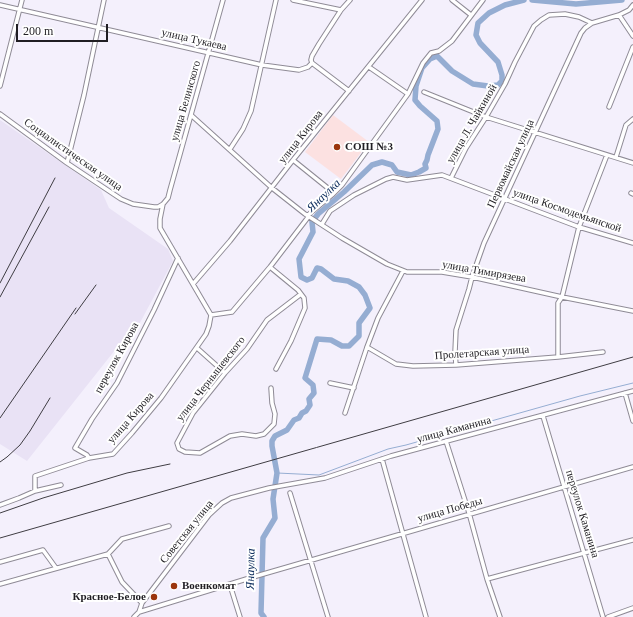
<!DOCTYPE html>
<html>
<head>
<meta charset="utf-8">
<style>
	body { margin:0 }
	#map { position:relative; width:633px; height:617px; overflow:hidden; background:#f4f0fc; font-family:"Times New Roman",serif }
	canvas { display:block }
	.scale { position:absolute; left:16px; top:24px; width:92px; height:18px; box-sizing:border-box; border:2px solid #201e23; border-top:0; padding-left:5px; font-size:12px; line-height:14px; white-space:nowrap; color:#201e23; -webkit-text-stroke:3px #fff; paint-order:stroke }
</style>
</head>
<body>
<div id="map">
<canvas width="633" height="617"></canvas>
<div class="scale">200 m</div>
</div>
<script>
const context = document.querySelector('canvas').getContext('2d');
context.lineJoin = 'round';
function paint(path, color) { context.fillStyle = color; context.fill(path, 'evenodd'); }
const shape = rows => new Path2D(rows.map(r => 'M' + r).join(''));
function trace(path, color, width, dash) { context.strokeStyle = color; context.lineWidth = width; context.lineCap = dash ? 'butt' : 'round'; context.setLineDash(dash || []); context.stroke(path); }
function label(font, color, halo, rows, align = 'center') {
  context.font = font + ' "Times New Roman",serif'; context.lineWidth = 4; context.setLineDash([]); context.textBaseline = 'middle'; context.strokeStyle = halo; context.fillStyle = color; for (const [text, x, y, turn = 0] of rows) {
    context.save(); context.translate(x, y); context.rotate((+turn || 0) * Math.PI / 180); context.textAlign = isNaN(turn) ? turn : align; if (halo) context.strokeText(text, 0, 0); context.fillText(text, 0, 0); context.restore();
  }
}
const built = shape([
	[0,120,101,190,109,208,168,249,173,261,127,347,119,345,27,461,0,444]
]);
const education = shape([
	[333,115,369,142,341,179,305,152]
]);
const stream = shape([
	[277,473,319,475,388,449,406,445,580,396,633,383]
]);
const river = shape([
	[532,0,576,4,622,0],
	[264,617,261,613,263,538,275,518,273,499,277,473,272,446,272,441,275,436,287,430,294,420,299,418,302,413,306,411,310,405,309,399,314,393,313,385,305,378,317,339,331,340,342,346,349,346,359,336,359,323,370,308,365,295,359,287,348,281,334,279,321,269,317,268,312,278,307,280,301,277,299,259,313,232,312,222,318,214,344,192,372,165,382,162,392,165,397,172,411,175,419,172,426,168,425,164,427,160,428,155,438,129,437,121,420,106,415,100,416,86,422,68,430,59,437,56,452,71,473,84,488,86,498,85,502,81,502,75,498,62,480,43,476,35,478,23,489,13,505,5,524,0]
]);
const minor = shape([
	[293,0,341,10],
	[452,0,471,15],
	[0,5,262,65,299,70,308,67,312,63],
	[619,15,633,36],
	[312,63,311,60,312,56,319,44,341,10,350,0],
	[312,63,349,91],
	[369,67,408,94],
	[0,86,22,0],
	[424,92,486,117,633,163],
	[609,107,633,47],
	[0,114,67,163,121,199,133,204,154,207,158,207,163,204,168,198,170,190,223,0],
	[191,115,272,188,305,214,342,238,387,264,407,272,442,272,472,277,562,297,633,311],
	[230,149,243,129,251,111,276,0],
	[616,157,626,125,633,119],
	[293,160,334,193],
	[67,163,84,95,104,0],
	[451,178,466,148,486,117,505,84,515,62,534,26,541,20,549,15,565,14,579,17,592,23],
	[631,193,633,194],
	[308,215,332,195,342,185,408,94,423,63,431,53,439,51,452,41,483,0],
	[322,224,330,211,354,195,386,179,393,177,407,180,442,175,579,227,633,243],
	[270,267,298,290,304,298,305,308,291,341,276,369],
	[193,284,230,241,293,160,422,0],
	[211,315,232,312,270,267,309,216],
	[367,347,396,364,413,366,456,365,558,357,603,352],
	[197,348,225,373],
	[558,357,558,303,562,297,579,227,607,155],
	[456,365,455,352,456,330,469,289,472,277,484,243,581,33,585,28,592,23,619,15,629,10,633,5],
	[330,383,354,388],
	[271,388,272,403,275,414,274,424,264,434,256,436,242,434,230,436,200,453,185,452,179,449,177,443,193,413,225,373,247,349,267,320,301,294],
	[625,393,633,421],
	[345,413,367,347,378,318,403,271],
	[543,416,603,617],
	[446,441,469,513,487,579,500,617],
	[89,458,87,455,75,448,92,419,117,383,154,310,178,258],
	[382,459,426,617],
	[35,491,35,476,89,458,113,454,132,433,161,398,206,334,209,326,211,315,160,228,160,219,163,204],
	[290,493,328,617],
	[0,505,19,498,35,491,61,485],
	[108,554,122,582,142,603],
	[0,562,43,550,56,568],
	[487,579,633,540],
	[0,584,108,554,122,539,169,526],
	[230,585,240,617],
	[139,612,253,577,633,467],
	[134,617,139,612,142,603,209,515,222,503,231,498,269,488,325,478,391,456,633,391],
	[608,617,633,608]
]);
const rail = shape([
	[0,283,55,178],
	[0,297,49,207],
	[75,314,96,285],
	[0,418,76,308],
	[0,462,7,457,20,445,30,431,50,398],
	[0,513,43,498,127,473,170,464],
	[0,538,633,357]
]);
const markers = [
	[337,147,4,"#9b350c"],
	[174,586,4,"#9b350c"],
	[154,597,4,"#9b350c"]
];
const streetNames = [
	["улица Тукаева",194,40,13],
	["улица Белинского",186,101,-74],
	["улица Л. Чайкиной",472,124,-60],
	["улица Кирова",301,137,-52],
	["Социалистическая улица",73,155,35],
	["Первомайская улица",511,164,-65],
	["улица Космодемьянской",567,211,19],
	["улица Тимирязева",484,272,10],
	["Пролетарская улица",482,353,-4],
	["переулок Кирова",117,358,-61],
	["улица Чернышевского",211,379,-52],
	["улица Кирова",131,418,-49],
	["улица Каманина",454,430,-15],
	["улица Победы",450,510,-16],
	["переулок Каманина",582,514,73],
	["Советская улица",187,532,-51]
];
const poiNames = [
	["СОШ №3",345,147],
	["Военкомат",182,586],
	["Красное-Белое",146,597,"right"]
];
const waterNames = [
	["Янаулка",324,196,-44],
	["Янаулка",251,569,-89]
];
paint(built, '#e9e2f5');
paint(education, '#fce1e1');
trace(stream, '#95add2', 1);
trace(river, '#95add2', 5.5);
trace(minor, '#8f8b96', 5.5);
trace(minor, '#fff', 3.5);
trace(rail, '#3f3d43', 1);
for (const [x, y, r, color] of markers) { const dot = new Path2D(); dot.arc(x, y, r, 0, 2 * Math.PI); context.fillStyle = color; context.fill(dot); trace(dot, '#fff', 1.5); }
label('11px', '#201e23', '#fff', streetNames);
label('bold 11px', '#201e23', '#fff', poiNames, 'left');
label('italic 12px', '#133260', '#fff', waterNames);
</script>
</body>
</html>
